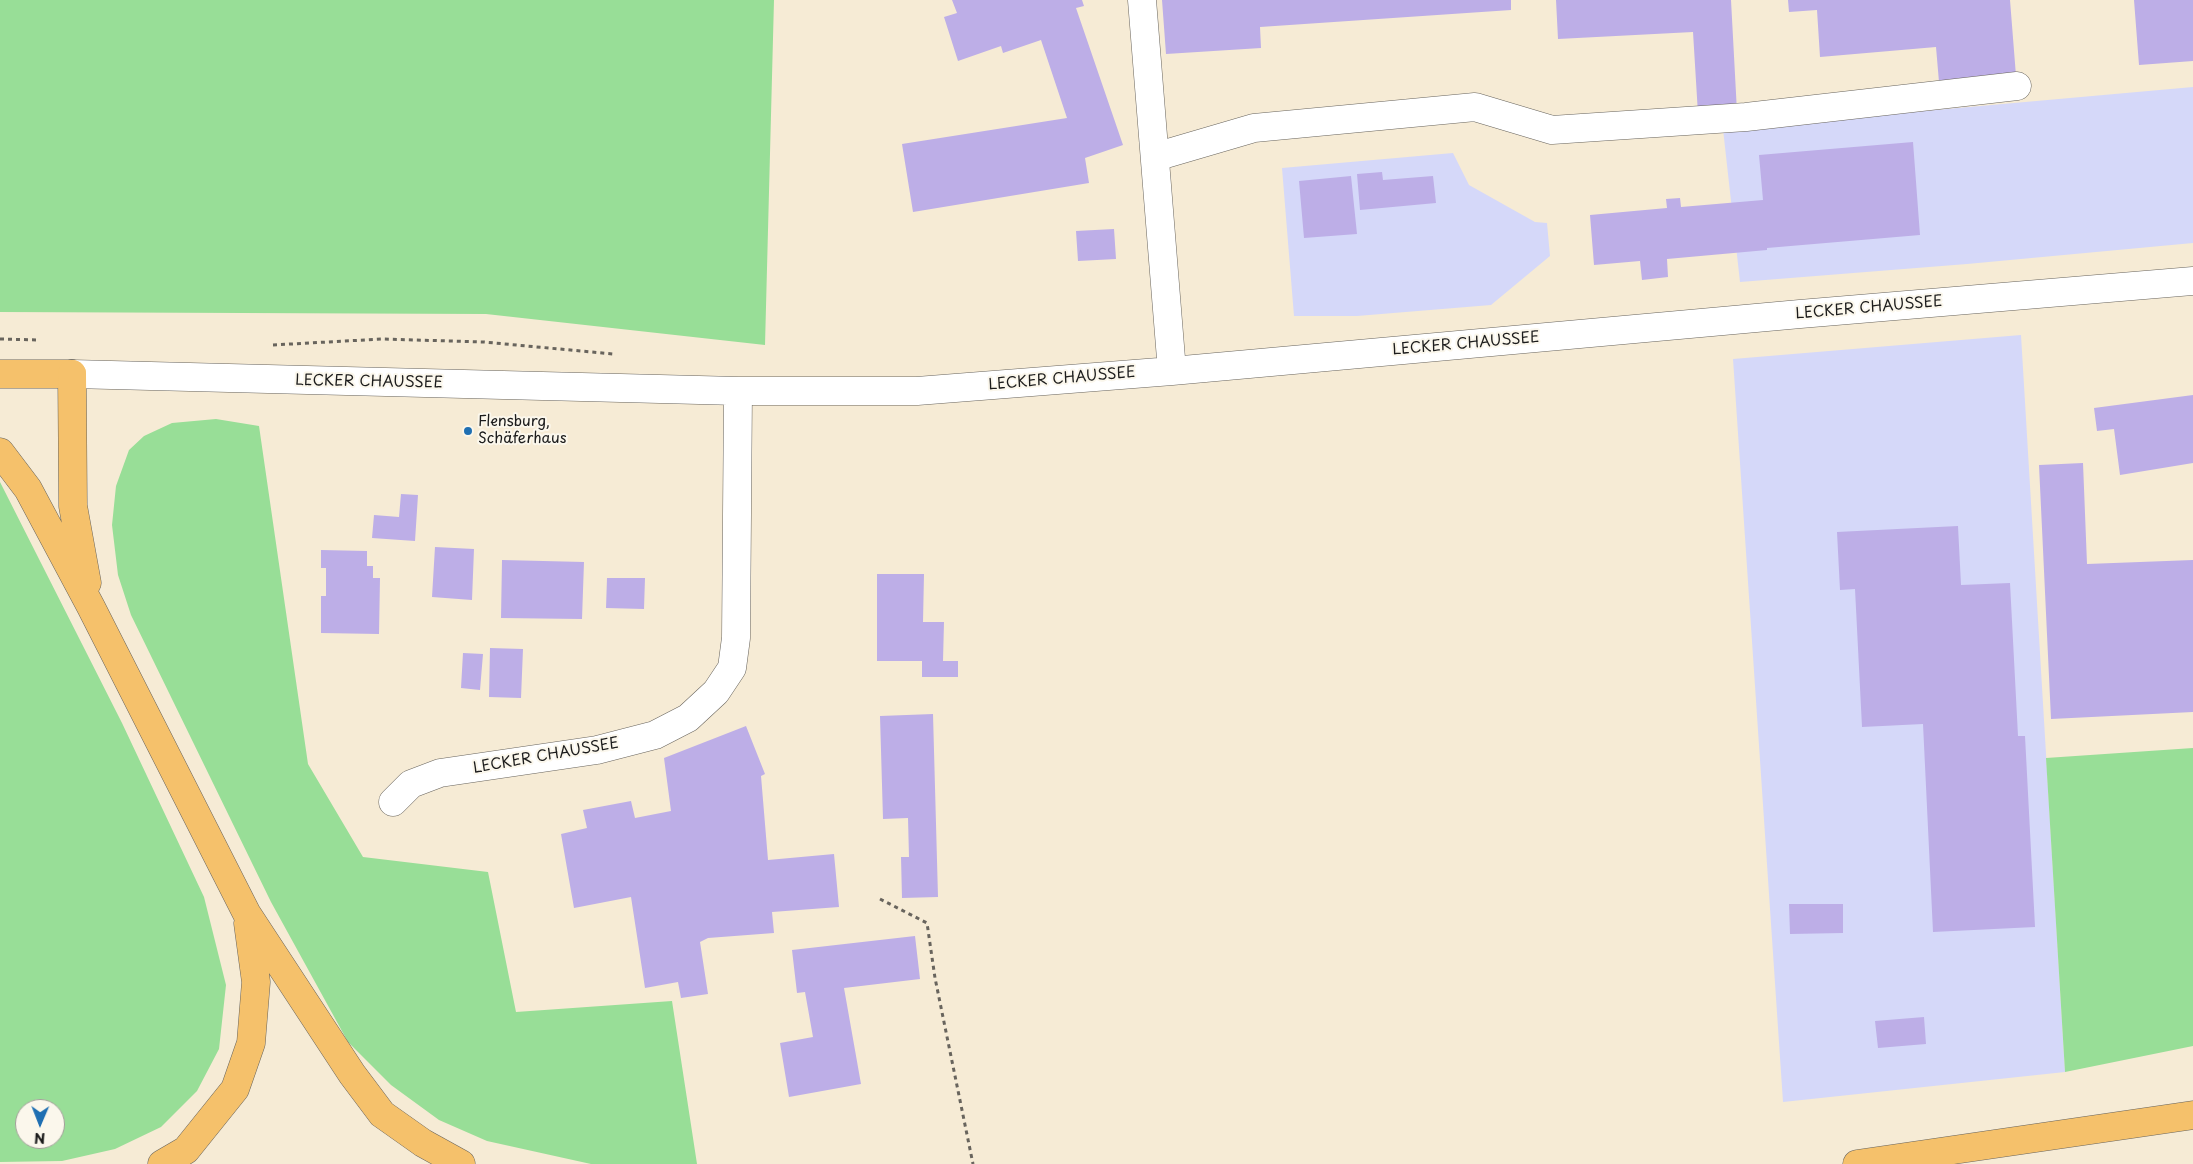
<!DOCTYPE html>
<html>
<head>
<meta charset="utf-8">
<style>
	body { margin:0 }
	#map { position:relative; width:2193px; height:1164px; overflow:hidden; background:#f6ebd5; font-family:"Playpen Sans",sans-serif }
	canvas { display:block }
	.north { position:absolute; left:15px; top:1099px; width:50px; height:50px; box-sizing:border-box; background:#fbf7ec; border:1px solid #a29f99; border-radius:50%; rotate:181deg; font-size:14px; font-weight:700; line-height:20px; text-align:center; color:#1c1c1c }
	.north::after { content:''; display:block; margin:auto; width:18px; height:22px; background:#1f6fb2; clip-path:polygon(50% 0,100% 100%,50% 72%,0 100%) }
</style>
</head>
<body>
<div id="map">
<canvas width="2193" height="1164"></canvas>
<div class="north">N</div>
</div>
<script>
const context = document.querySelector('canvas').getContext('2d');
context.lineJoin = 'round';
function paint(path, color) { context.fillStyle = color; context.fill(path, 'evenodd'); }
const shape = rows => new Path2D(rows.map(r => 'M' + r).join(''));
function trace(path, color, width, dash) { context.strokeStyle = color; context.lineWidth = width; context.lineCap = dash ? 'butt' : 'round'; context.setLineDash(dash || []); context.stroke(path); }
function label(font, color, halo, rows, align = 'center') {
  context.font = font + ' "Playpen Sans",sans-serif'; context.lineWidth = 4; context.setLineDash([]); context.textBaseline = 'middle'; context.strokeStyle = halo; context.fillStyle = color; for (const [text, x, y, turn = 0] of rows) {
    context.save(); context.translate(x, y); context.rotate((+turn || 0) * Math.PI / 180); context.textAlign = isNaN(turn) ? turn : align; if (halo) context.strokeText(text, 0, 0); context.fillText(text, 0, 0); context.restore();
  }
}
const built = shape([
	[2193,87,2193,243,1967,264,1740,282,1723,129],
	[1453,153,1469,185,1535,222,1547,223,1550,256,1491,305,1357,316,1294,316,1282,168],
	[2021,335,2065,1072,1783,1102,1733,359]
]);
const green = shape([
	[0,0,774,0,765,345,486,314,0,312],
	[216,419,259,426,308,764,363,857,488,872,516,1012,672,1001,697,1164,591,1164,487,1141,439,1120,391,1085,348,1042,271,902,131,615,118,575,112,525,116,486,129,450,144,436,172,423],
	[0,482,122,723,204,897,226,985,219,1049,197,1091,161,1127,115,1149,62,1161,0,1162],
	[25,1109,55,1109,55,1139,25,1139],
	[2193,748,2193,1046,2065,1072,2046,758]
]);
const building = shape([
	[952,0,1082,0,1084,6,1076,8,1123,145,1085,158,1089,183,913,212,902,144,1067,118,1041,40,1003,53,1001,46,958,61,944,17,957,13],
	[1162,0,1511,0,1511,10,1260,27,1261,48,1166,54],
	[1556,0,1731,0,1737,112,1698,114,1693,32,1558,39],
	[1788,0,2010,0,2016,76,1939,82,1936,47,1820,57,1817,10,1789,12],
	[2134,0,2193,0,2193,61,2139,65],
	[1913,142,1920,235,1767,248,1767,250,1667,259,1668,277,1642,280,1640,261,1594,265,1590,215,1667,208,1666,199,1680,198,1681,207,1763,200,1759,155],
	[1382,172,1383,180,1433,176,1436,203,1360,210,1357,174],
	[1351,176,1357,234,1304,238,1299,181],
	[1114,229,1116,259,1078,261,1076,231],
	[2193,395,2193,463,2120,475,2114,429,2097,431,2094,408],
	[2083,463,2087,564,2193,560,2193,712,2051,719,2039,465],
	[401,494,418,495,415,541,372,538,374,515,399,517],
	[1958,526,1961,585,2010,583,2018,736,2025,736,2035,927,1933,932,1923,724,1862,727,1855,589,1840,590,1837,532],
	[435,547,474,549,472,600,432,597],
	[321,550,367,551,367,566,373,566,373,578,380,578,379,634,321,633,321,596,326,596,326,568,321,568],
	[502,560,584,562,582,619,501,618],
	[877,574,924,574,923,622,944,622,943,661,958,661,958,677,922,677,922,661,877,661],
	[607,578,645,578,644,609,606,608],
	[490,648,523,649,521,698,489,697],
	[463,653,483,654,480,690,461,688],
	[933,714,938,897,902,898,901,857,909,857,908,818,883,819,880,716],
	[746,726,765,774,761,776,768,860,834,854,839,907,772,912,774,933,708,938,700,942,708,994,681,998,678,982,645,988,631,897,574,908,561,834,587,828,583,810,631,801,635,818,671,811,664,758],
	[1789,904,1843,904,1843,933,1790,934],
	[915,936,920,979,844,988,861,1084,789,1097,780,1043,813,1037,805,992,797,993,792,950],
	[1924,1017,1926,1044,1878,1048,1875,1021]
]);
const path = shape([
	[0,339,39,340],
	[273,345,382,339,484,342,613,354],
	[880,899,927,923,935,978,973,1164]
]);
const minor = shape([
	[1142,0,1172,371],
	[1155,157,1254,128,1475,107,1552,130,1746,117,2017,86],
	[72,374,738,391,917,391,1172,371,1800,314,2193,281],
	[393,802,411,784,440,773,597,750,655,735,688,718,716,692,732,668,736,638,738,391]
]);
const major = shape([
	[0,374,72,374]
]);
const highway = shape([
	[72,374,73,506,87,583],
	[0,452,28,489,91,607,247,914,352,1074,382,1114,423,1143,461,1164],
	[162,1164,186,1150,235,1089,251,1043,256,982,248,923],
	[1857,1164,2193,1115]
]);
const markers = [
	[468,431,5,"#1f6fb2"]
];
const streetNames = [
	["LECKER CHAUSSEE",1869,308,-5],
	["LECKER CHAUSSEE",1466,344,-5],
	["LECKER CHAUSSEE",1062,379,-5],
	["LECKER CHAUSSEE",369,382,1],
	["LECKER CHAUSSEE",546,756,-10]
];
const poiNames = [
	["Flensburg,",478,422],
	["Schäferhaus",478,439]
];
paint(built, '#d5d8f9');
paint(green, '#98de97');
paint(building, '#bdaee7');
trace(minor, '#68645d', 29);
trace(major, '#68645d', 29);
trace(highway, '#68645d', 29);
trace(path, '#68645d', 3, [4, 4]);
trace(minor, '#fff', 28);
trace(major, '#f5c16b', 28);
trace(highway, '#f5c16b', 28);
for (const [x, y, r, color] of markers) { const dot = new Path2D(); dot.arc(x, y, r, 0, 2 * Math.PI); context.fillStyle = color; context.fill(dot); trace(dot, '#fbf7ec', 2); }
label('15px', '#1c1c1c', '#fbf7ec', streetNames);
label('15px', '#1c1c1c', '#fbf7ec', poiNames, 'left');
</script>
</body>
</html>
